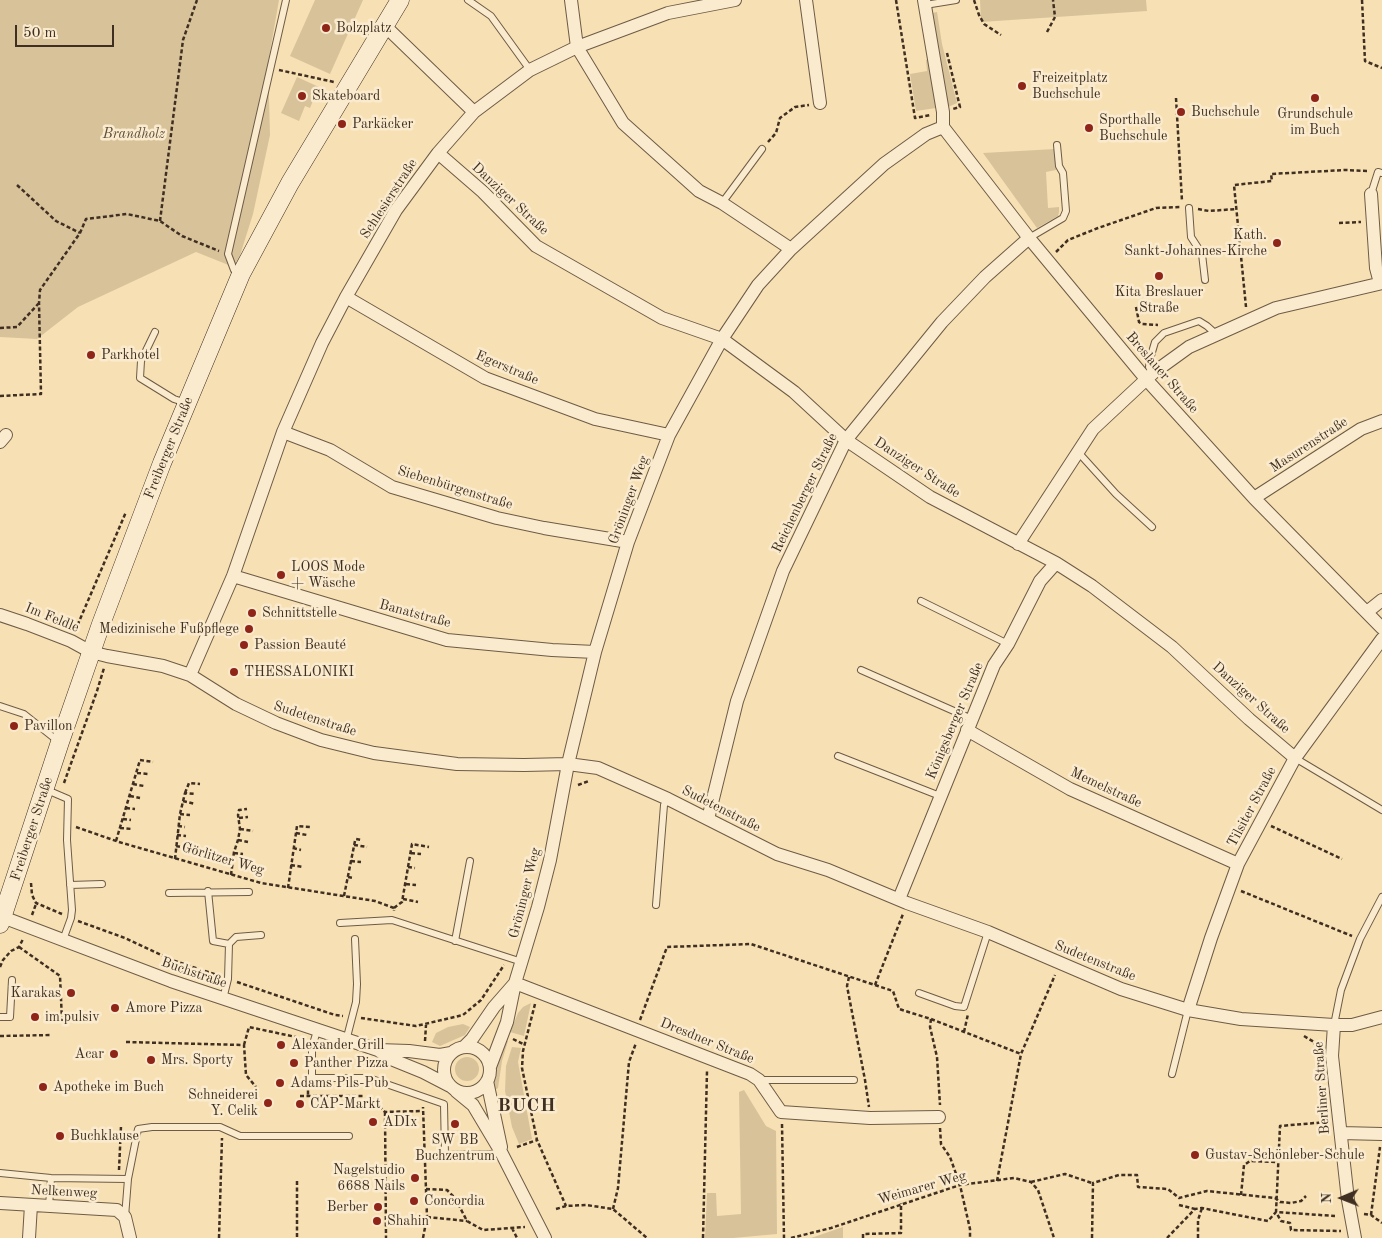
<!DOCTYPE html>
<html>
<head>
<meta charset="utf-8">
<style>
	body { margin:0 }
	#map { position:relative; width:1382px; height:1238px; overflow:hidden; background:#f7e0b3; font-family:"Old Standard TT",serif }
	canvas { display:block }
	.north { position:absolute; left:1317px; top:1173px; width:50px; height:50px; -webkit-text-stroke:4px #faebce; paint-order:stroke; rotate:269deg; font-size:14px; font-weight:700; line-height:20px; text-align:center; color:#3f2f22 }
	.north::after { content:''; display:block; margin:auto; width:18px; height:22px; background:#3f2f22; clip-path:polygon(50% 0,100% 100%,50% 72%,0 100%) }
	.scale { position:absolute; left:15px; top:25px; width:99px; height:22px; box-sizing:border-box; border:2px solid #3f2f22; border-top:0; padding-left:6px; font-size:15px; line-height:18px; white-space:nowrap; color:#3f2f22; -webkit-text-stroke:4px #faebce; paint-order:stroke }
</style>
</head>
<body>
<div id="map">
<canvas width="1382" height="1238"></canvas>
<div class="north">N</div>
<div class="scale">50 m</div>
</div>
<script>
const context = document.querySelector('canvas').getContext('2d');
context.lineJoin = 'round';
function paint(path, color) { context.fillStyle = color; context.fill(path, 'evenodd'); }
const shape = rows => new Path2D(rows.map(r => 'M' + r).join(''));
function trace(path, color, width, dash) { context.strokeStyle = color; context.lineWidth = width; context.lineCap = dash ? 'butt' : 'round'; context.setLineDash(dash || []); context.stroke(path); }
function label(font, color, halo, rows, align = 'center') {
  context.font = font + ' "Old Standard TT",serif'; context.lineWidth = 5; context.setLineDash([]); context.textBaseline = 'middle'; context.strokeStyle = halo; context.fillStyle = color; for (const [text, x, y, turn = 0] of rows) {
    context.save(); context.translate(x, y); context.rotate((+turn || 0) * Math.PI / 180); context.textAlign = isNaN(turn) ? turn : align; if (halo) context.strokeText(text, 0, 0); context.fillText(text, 0, 0); context.restore();
  }
}
const green = shape([
	[0,0,279,0,268,63,270,135,253,214,236,268,196,252,78,307,37,339,0,337],
	[315,0,363,0,330,74,290,56],
	[980,0,1146,0,1147,11,981,22],
	[937,12,942,44,957,103,948,107,932,13],
	[928,59,936,108,916,111,910,74,927,71,926,60],
	[297,77,319,87,310,108,305,106,299,121,281,113],
	[1055,149,1056,170,1046,172,1048,208,1059,207,1059,212,1058,216,1037,228,983,153],
	[531,1003,524,1036,510,1032,518,1013,523,1007],
	[463,1024,470,1027,465,1035,440,1046,432,1042,436,1033,448,1027],
	[505,1041,508,1041,502,1061,498,1088,492,1092,497,1062],
	[512,1047,521,1048,518,1062,532,1139,519,1144,512,1127,505,1091,506,1066],
	'455 1069a12 12 0 1 1 24 0a12 12 0 1 1-24 0Z',
	[744,1090,766,1126,776,1131,777,1234,733,1238,705,1238,707,1193,716,1193,717,1216,741,1214,739,1092],
	[843,1227,843,1238,811,1238]
]);
const path = shape([
	[896,0,915,118,931,115],
	[974,0,979,15,984,24,1001,35],
	[1362,0,1365,61,1382,68],
	[1047,32,1055,17,1053,0],
	[947,53,960,107,953,109],
	[279,70,334,82],
	[1176,98,1182,201],
	[768,142,776,133,780,118,795,107,809,105],
	[17,185,56,221,80,233],
	[1198,209,1209,211,1236,209],
	[160,221,183,40,197,0],
	[1339,223,1361,222],
	[1056,252,1068,240,1098,228,1156,208,1180,207],
	[1136,307,1139,322,1142,324,1158,325],
	[1246,307,1234,185,1272,181,1271,174,1345,170,1368,171],
	[0,328,17,327,39,303],
	[0,396,41,394,39,303,40,290,80,233,86,219,127,214,160,221,182,236,219,251],
	[75,631,126,512],
	[137,773,148,774],
	[64,783,97,691,104,668],
	[133,784,144,786],
	[578,785,589,781],
	[185,793,189,783,200,784],
	[130,796,140,798],
	[183,801,195,804],
	[126,808,135,809],
	[180,814,190,815],
	[239,818,248,817],
	[123,819,131,820],
	[178,826,185,827],
	[1271,826,1342,859],
	[76,827,119,842,261,883,375,901,394,908,394,911],
	[120,828,132,829],
	[240,829,253,831],
	[296,833,307,835],
	[177,835,186,836],
	[238,840,248,842],
	[116,841,140,760,153,762],
	[354,845,367,847],
	[176,846,188,848],
	[293,848,301,850],
	[234,853,243,854],
	[411,853,421,854],
	[175,859,180,814,185,793,196,794],
	[351,861,361,862],
	[291,865,303,867],
	[408,867,415,868],
	[231,875,234,852,238,840,240,829,238,815,239,810,247,809],
	[348,877,354,878],
	[31,883,32,895,36,903,62,914],
	[406,884,416,885],
	[288,888,297,826,311,827],
	[1241,891,1352,936],
	[344,896,355,841,356,839,362,840],
	[403,899,418,902],
	[394,908,402,902,412,844,429,847],
	[32,915,36,904],
	[78,921,125,938,172,960,220,976],
	[19,947,60,976,62,1021],
	[0,967,3,960,11,951,19,947,23,939],
	[849,977,847,986,865,1080,869,1107],
	[237,982,335,1015,343,1016],
	[875,985,903,914],
	[535,1004,523,1051,522,1068,537,1140,566,1206],
	[361,1018,416,1026,463,1015,481,1000,504,965],
	[931,1019,930,1027,937,1057,940,1105],
	[640,1020,667,947,751,944,893,991,899,1009,931,1019,1021,1054],
	[964,1032,968,1014],
	[0,1036,52,1035],
	[1304,1036,1314,1042,1319,1054],
	[513,1039,525,1045],
	[425,1041,426,1025],
	[126,1042,244,1045,246,1075,256,1087],
	[244,1045,249,1027,296,1037,296,1043,304,1044],
	[308,1084,308,1095],
	[300,1096,365,1096],
	[370,1097,385,1112,422,1111],
	[385,1112,386,1238],
	[1327,1122,1280,1126,1276,1212,1281,1221,1290,1223,1291,1230,1341,1231],
	[782,1124,784,1238],
	[940,1128,941,1144,950,1157,960,1185,970,1229,970,1238],
	[517,1147,537,1140],
	[119,1170,121,1126],
	[297,1181,297,1238],
	[997,1181,1021,1054,1055,975],
	[1031,1182,1065,1174,1092,1183],
	[426,1189,447,1190,455,1198,467,1221,483,1230,525,1227],
	[1241,1195,1244,1165,1250,1161,1277,1162],
	[1179,1205,1195,1209],
	[556,1209,566,1206,586,1205,613,1209,647,1238],
	[613,1209,618,1188,629,1062,636,1043],
	[1364,1214,1371,1215,1382,1223],
	[1371,1215,1380,1147],
	[427,1217,467,1221],
	[512,1228,517,1238],
	[219,1238,222,1138],
	[423,1238,427,1217,423,1107],
	[703,1238,707,1071],
	[791,1238,831,1228,960,1185,1014,1178,1031,1182,1038,1190,1054,1238],
	[863,1238,863,1234,901,1233,901,1203],
	[1092,1238,1093,1183,1119,1175,1137,1175,1138,1187,1168,1189,1179,1198,1207,1191,1275,1198,1280,1202,1291,1203,1301,1201,1306,1196],
	[1167,1238,1195,1209,1202,1208,1268,1221,1276,1212,1335,1216],
	[1198,1238,1198,1220,1202,1208]
]);
const lane = shape([
	[468,0,491,16,530,70],
	[925,5,956,0],
	[1371,194,1378,172,1382,173],
	[722,203,762,149],
	[1189,208,1191,237,1202,254,1205,280],
	[1029,238,1063,218,1066,211,1063,173,1059,166,1057,145],
	[239,273,234,270,228,254,286,0],
	[155,332,141,361,140,378,174,399,186,403],
	[1153,373,1149,367,1150,359,1155,342,1164,333,1199,321,1207,326,1217,335],
	[1078,452,1116,494,1152,527],
	[921,601,1008,644],
	[861,670,972,719],
	[0,706,24,714,59,742],
	[838,756,940,796],
	[1295,758,1382,810],
	[47,790,68,799,67,840,72,910,71,918,63,940],
	[70,885,102,884],
	[208,891,213,941,229,944,228,979,223,999],
	[169,893,249,892],
	[656,905,664,805,668,799],
	[340,923,392,920,522,962],
	[455,941,470,861],
	[229,944,236,937,261,935],
	[919,993,955,1006,964,1007,988,932],
	[0,1017,10,1017,12,980],
	[1334,1025,1341,990,1360,939,1382,897],
	[317,1031,312,1047,312,1078,369,1078,444,1104,445,1155,492,1154,501,1152],
	[346,1041,356,1002,357,984,355,939],
	[1172,1074,1188,1010],
	[759,1080,854,1080],
	[0,1173,51,1178,128,1179],
	[49,1206,51,1178],
	[125,1217,128,1179,138,1129,152,1127,220,1127,240,1136,349,1136]
]);
const street = shape([
	[571,0,577,47,623,123,699,191,722,203,791,249],
	[806,0,820,103],
	[924,0,943,112,943,127,1029,238,1146,379,1254,498,1382,628],
	[384,25,474,112],
	[438,153,483,192,536,246,662,318,722,339,794,392,846,440,930,497,1056,563,1092,586,1172,647,1249,719,1295,758],
	[1371,194,1376,268,1380,283],
	[346,297,485,378,595,419,669,435],
	[283,432,330,450,392,487,497,518,544,528,628,542],
	[0,442,6,435],
	[1254,498,1361,429,1382,421],
	[1018,544,1093,429,1153,373,1189,347,1276,308,1382,283],
	[233,576,447,640,552,650,595,652],
	[1367,612,1382,600],
	[0,615,27,624,71,641,91,652,107,656,163,666,190,675,236,704,276,723,321,740,374,753,457,764,524,765,568,764,598,768,668,799,777,854,828,870,907,903,988,932,1121,989,1188,1010,1241,1019,1334,1025,1352,1025,1382,1017],
	[190,675,233,576,283,432,322,343,346,297,396,210,438,153,474,112,530,70,577,47,668,13,735,0],
	[967,730,1070,789,1238,864],
	[708,819,737,701,783,571,846,440,942,322,985,277,1029,238],
	[899,899,994,665,1008,644,1040,581,1056,563],
	[0,916,171,981,378,1050,409,1051,440,1055,451,1053],
	[515,983,750,1074,759,1080,781,1112,870,1118,939,1117],
	[1188,1010,1211,938,1238,864,1295,758,1382,639],
	[1334,1025,1332,1056,1348,1200,1355,1238],
	'444 1070a23 23 0 1 1 46 0a23 23 0 1 1-46 0Z',
	[464,1047,472,1039,494,1007,515,983],
	[378,1050,391,1059,423,1072,450,1086],
	[490,1067,507,1022,515,983,538,907,550,860,568,764,595,652,628,542,669,435,722,339,758,285,791,249,884,164,926,134,943,127],
	[487,1081,501,1147],
	[456,1091,473,1105,501,1152,545,1238],
	[1341,1133,1382,1134],
	[0,1203,117,1210,125,1217,130,1238],
	[29,1238,31,1205]
]);
const secondary = shape([
	[0,924,60,742,101,624,162,463,241,274,290,183,400,0]
]);
const markers = [
	[326,28,5,"#8f2418"],
	[1022,86,5,"#8f2418"],
	[302,96,5,"#8f2418"],
	[1315,98,5,"#8f2418"],
	[1181,112,5,"#8f2418"],
	[342,124,5,"#8f2418"],
	[1089,128,5,"#8f2418"],
	[1277,243,5,"#8f2418"],
	[1159,276,5,"#8f2418"],
	[91,355,5,"#8f2418"],
	[281,575,5,"#8f2418"],
	[252,613,5,"#8f2418"],
	[249,629,5,"#8f2418"],
	[244,645,5,"#8f2418"],
	[234,672,5,"#8f2418"],
	[14,726,5,"#8f2418"],
	[71,993,5,"#8f2418"],
	[115,1008,5,"#8f2418"],
	[35,1017,5,"#8f2418"],
	[281,1045,5,"#8f2418"],
	[114,1054,5,"#8f2418"],
	[151,1060,5,"#8f2418"],
	[294,1063,5,"#8f2418"],
	[280,1083,5,"#8f2418"],
	[43,1087,5,"#8f2418"],
	[268,1103,5,"#8f2418"],
	[300,1104,5,"#8f2418"],
	[373,1122,5,"#8f2418"],
	[455,1124,5,"#8f2418"],
	[60,1136,5,"#8f2418"],
	[1195,1155,5,"#8f2418"],
	[415,1178,5,"#8f2418"],
	[414,1201,5,"#8f2418"],
	[378,1207,5,"#8f2418"],
	[377,1221,5,"#8f2418"]
];
const poiNames = [
	["Bolzplatz",336,28],
	["Freizeitplatz",1032,78],
	["Buchschule",1032,94],
	["Skateboard",312,96],
	["Buchschule",1191,112],
	["Grundschule",1315,114,"center"],
	["im Buch",1315,130,"center"],
	["Sporthalle",1099,120],
	["Buchschule",1099,136],
	["Parkäcker",352,124],
	["Kath.",1267,235,"right"],
	["Sankt-Johannes-Kirche",1267,251,"right"],
	["Kita Breslauer",1159,292,"center"],
	["Straße",1159,308,"center"],
	["Parkhotel",101,355],
	["LOOS Mode",291,567],
	["+ Wäsche",291,583],
	["Schnittstelle",262,613],
	["Medizinische Fußpflege",239,629,"right"],
	["Passion Beauté",254,645],
	["THESSALONIKI",244,672],
	["Pavillon",24,726],
	["Karakas",61,993,"right"],
	["Amore Pizza",125,1008],
	["im.pulsiv",45,1017],
	["Alexander Grill",291,1045],
	["Acar",104,1054,"right"],
	["Mrs. Sporty",161,1060],
	["Panther Pizza",304,1063],
	["Adams Pils-Pub",290,1083],
	["Apotheke im Buch",53,1087],
	["Schneiderei",258,1095,"right"],
	["Y. Celik",258,1111,"right"],
	["CAP-Markt",310,1104],
	["ADIx",383,1122],
	["Buchklause",70,1136],
	["SW BB",455,1140,"center"],
	["Buchzentrum",455,1156,"center"],
	["Gustav-Schönleber-Schule",1205,1155],
	["Nagelstudio",405,1170,"right"],
	["6688 Nails",405,1186,"right"],
	["Concordia",424,1201],
	["Berber",368,1207,"right"],
	["Shahin",387,1221]
];
const parkNames = [
	["Brandholz",134,134]
];
const streetNames = [
	["Schlesierstraße",389,199,-57],
	["Danziger Straße",510,199,43],
	["Egerstraße",507,368,23],
	["Breslauer Straße",1162,373,49],
	["Masurenstraße",1309,445,-33],
	["Freiberger Straße",169,448,-68],
	["Danziger Straße",917,468,33],
	["Siebenbürgenstraße",455,488,17],
	["Reichenberger Straße",805,493,-64],
	["Gröninger Weg",629,500,-70],
	["Banatstraße",415,614,15],
	["Im Feldle",52,618,22],
	["Danziger Straße",1251,698,42],
	["Sudetenstraße",315,719,18],
	["Königsberger Straße",955,721,-67],
	["Memelstraße",1106,788,25],
	["Tilsiter Straße",1252,807,-62],
	["Sudetenstraße",721,809,27],
	["Freiberger Straße",32,829,-72],
	["Görlitzer Weg",223,859,16],
	["Gröninger Weg",525,893,-76],
	["Sudetenstraße",1095,961,22],
	["Buchstraße",194,973,19],
	["Dresdner Straße",707,1041,22],
	["Berliner Straße",1322,1088,-94],
	["Weimarer Weg",922,1188,-16],
	["Nelkenweg",64,1192,3]
];
const districtNames = [
	["BUCH",527,1106]
];
paint(green, '#d8c29a');
trace(lane, '#6d5b46', 8);
trace(street, '#6d5b46', 14);
trace(secondary, '#3f2f22', 19);
trace(path, '#3f2f22', 2.5, [4, 2.5]);
trace(lane, '#faebce', 6);
trace(street, '#faebce', 12);
trace(secondary, '#faebce', 18);
for (const [x, y, r, color] of markers) { const dot = new Path2D(); dot.arc(x, y, r, 0, 2 * Math.PI); context.fillStyle = color; context.fill(dot); trace(dot, '#faebce', 2); }
label('14px', '#3f2f22', '#faebce', poiNames, 'left');
label('italic 14px', '#5e4c3a', '#faebce', parkNames);
label('14px', '#3f2f22', '#faebce', streetNames);
context.letterSpacing = '1px';
label('bold 19px', '#3f2f22', '#faebce', districtNames);
context.letterSpacing = '0px';
</script>
</body>
</html>
